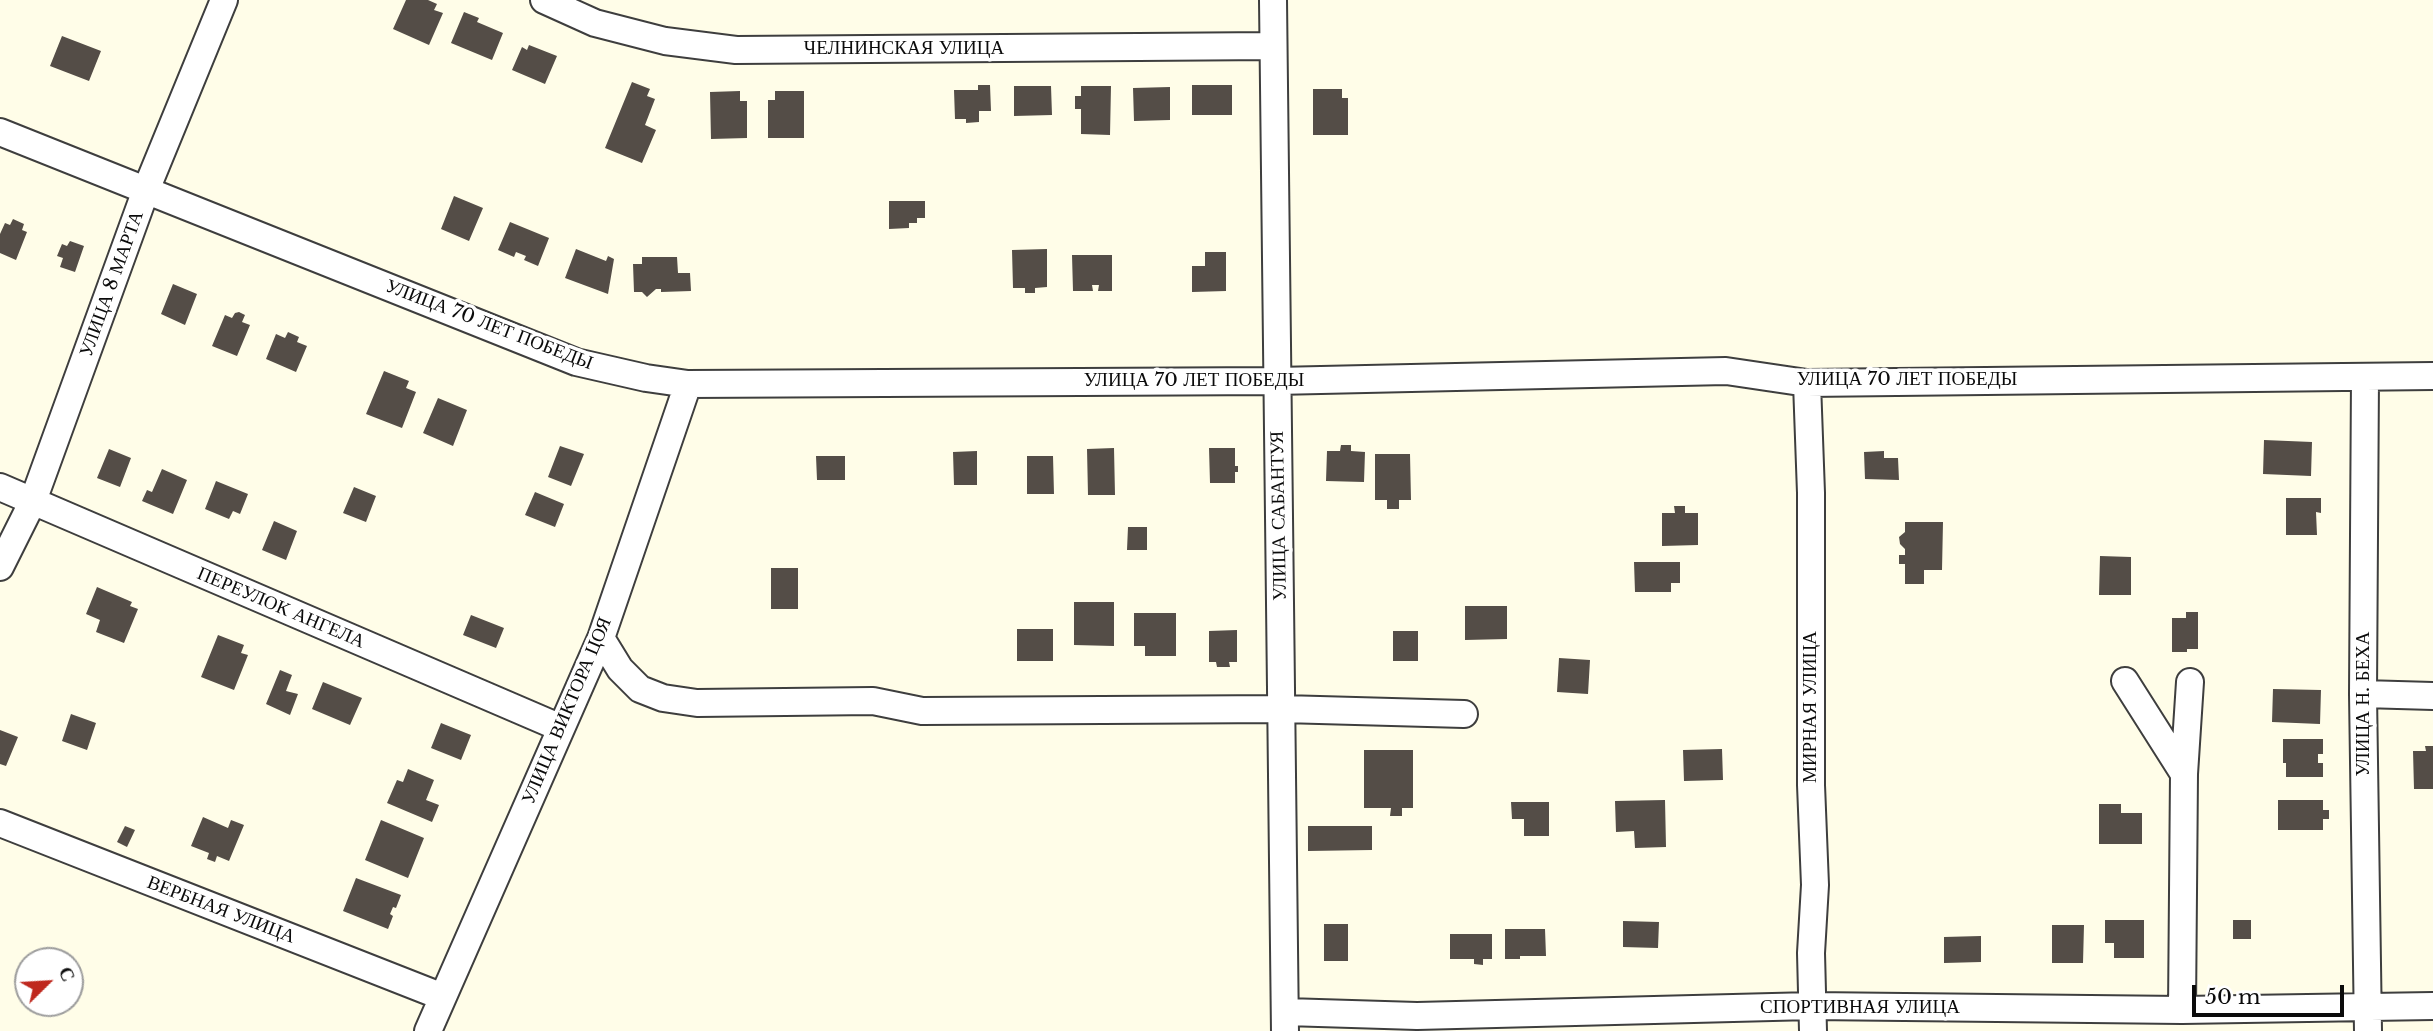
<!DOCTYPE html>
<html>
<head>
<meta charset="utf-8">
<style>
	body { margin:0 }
	#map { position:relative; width:2433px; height:1031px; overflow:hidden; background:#fffde8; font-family:"Libre Baskerville",serif }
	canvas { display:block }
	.north { position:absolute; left:14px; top:947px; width:70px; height:70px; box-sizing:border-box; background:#fff; border:2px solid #9d9d9d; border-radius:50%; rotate:66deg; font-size:19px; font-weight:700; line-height:28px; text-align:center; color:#0b0b0b }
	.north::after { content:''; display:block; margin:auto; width:24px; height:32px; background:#bf281e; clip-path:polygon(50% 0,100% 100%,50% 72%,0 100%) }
	.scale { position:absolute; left:2192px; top:985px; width:152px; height:32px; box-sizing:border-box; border:4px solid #0b0b0b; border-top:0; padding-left:9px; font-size:21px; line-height:24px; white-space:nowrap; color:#0b0b0b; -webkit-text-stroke:5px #fff; paint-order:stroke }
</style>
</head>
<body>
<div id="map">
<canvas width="2433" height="1031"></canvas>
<div class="north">С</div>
<div class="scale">50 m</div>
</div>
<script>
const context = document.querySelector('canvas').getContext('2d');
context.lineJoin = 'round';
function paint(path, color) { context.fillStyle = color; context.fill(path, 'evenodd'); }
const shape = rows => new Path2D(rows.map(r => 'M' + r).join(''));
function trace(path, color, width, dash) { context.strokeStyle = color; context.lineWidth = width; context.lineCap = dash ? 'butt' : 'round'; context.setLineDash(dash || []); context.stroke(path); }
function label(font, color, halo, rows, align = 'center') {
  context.font = font + ' "Libre Baskerville",serif'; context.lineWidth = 7; context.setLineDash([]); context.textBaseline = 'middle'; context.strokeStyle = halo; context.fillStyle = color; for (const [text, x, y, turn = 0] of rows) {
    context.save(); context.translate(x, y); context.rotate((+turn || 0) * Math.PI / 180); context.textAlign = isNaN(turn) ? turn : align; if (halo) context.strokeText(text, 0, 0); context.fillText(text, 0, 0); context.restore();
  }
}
const building = shape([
	[406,0,428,0,437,4,434,10,443,13,429,45,393,29],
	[464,12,479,18,477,22,503,33,492,60,451,43],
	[62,36,101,51,89,81,50,66],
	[529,45,557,56,545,84,512,70,522,47,527,50],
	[632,82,650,89,647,96,655,99,645,125,656,130,642,163,605,148],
	[978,85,990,85,991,111,979,111,979,122,966,123,966,119,955,119,954,90,978,90],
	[1192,85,1232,85,1232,115,1192,115],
	[1014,86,1051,86,1052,115,1014,116],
	[1081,86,1111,86,1110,135,1081,134,1081,109,1075,109,1075,96,1081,96],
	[1170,87,1170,120,1134,121,1133,88],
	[1313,89,1342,89,1342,98,1348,98,1348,135,1313,135],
	[740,91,740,101,747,101,747,138,711,139,710,92],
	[775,91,804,91,804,138,768,138,768,100,775,100],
	[454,196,483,208,469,241,441,229],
	[889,201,925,201,925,218,917,218,917,223,909,223,909,228,889,229],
	[13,219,24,224,22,230,27,232,16,260,0,253,0,234,5,223,10,225],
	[510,222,549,238,538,266,524,260,526,256,516,252,514,257,498,250],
	[70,241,84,246,75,272,60,267,63,258,57,256,62,244,67,246],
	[576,249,606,261,608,256,614,259,608,294,565,278],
	[1047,249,1047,287,1035,288,1035,293,1025,293,1025,288,1013,288,1012,250],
	[1205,252,1226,252,1226,291,1192,292,1192,266,1205,266],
	[1072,255,1112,255,1112,291,1098,291,1099,285,1092,285,1093,291,1073,291],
	[642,257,677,257,678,273,690,273,691,291,661,292,661,289,656,289,647,297,642,292,634,292,633,264,642,264],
	[173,284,197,294,185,325,161,314],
	[239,312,245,315,242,322,250,325,237,356,212,346,225,315,232,318,235,313],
	[288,332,299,337,297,342,307,346,296,372,266,359,276,334,285,338],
	[384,371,409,381,406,388,416,392,402,428,366,414],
	[438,398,467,410,453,446,423,433],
	[2264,440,2312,442,2311,476,2263,474],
	[1341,445,1351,445,1351,451,1365,452,1364,482,1326,481,1327,451,1340,451],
	[560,446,584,454,571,486,548,477],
	[1114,448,1115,495,1088,495,1087,449],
	[1209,448,1235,448,1235,466,1238,466,1238,472,1235,472,1235,483,1210,483],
	[109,449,131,458,120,487,97,478],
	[977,451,977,485,954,485,953,452],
	[1884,451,1884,458,1898,458,1899,480,1865,479,1864,452],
	[1375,454,1410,454,1411,500,1399,500,1399,509,1387,509,1387,500,1375,500],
	[816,456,845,456,845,480,817,480],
	[1027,456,1053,456,1054,494,1027,494],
	[162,469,187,480,173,514,142,501,147,490,152,492],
	[216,481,248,494,240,514,233,511,229,519,205,509],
	[354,487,376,496,366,522,343,513],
	[535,492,564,504,555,527,525,515],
	[2286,498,2321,498,2321,513,2316,512,2317,535,2286,535],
	[1674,506,1685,506,1685,513,1698,513,1698,545,1662,546,1662,513,1675,513],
	[274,521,297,531,286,560,262,550],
	[1905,522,1943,522,1942,570,1924,570,1924,584,1905,584,1905,564,1899,564,1899,555,1905,555,1905,549,1900,544,1899,537,1905,532],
	[1128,527,1147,527,1147,550,1127,550],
	[2100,556,2131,557,2131,595,2099,595],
	[1634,562,1680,562,1680,583,1671,583,1671,592,1635,592],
	[771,568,798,568,798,609,771,609],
	[97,587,132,602,130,606,138,609,124,643,96,632,100,620,86,614],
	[1074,602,1114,602,1114,646,1074,645],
	[1465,606,1507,606,1507,639,1465,640],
	[2186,612,2198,612,2198,649,2187,649,2187,652,2172,652,2172,618,2186,618],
	[1134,613,1176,613,1176,656,1145,656,1145,646,1134,646],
	[471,615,504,628,496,648,463,635],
	[1017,629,1053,629,1053,661,1017,661],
	[1237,630,1237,662,1229,662,1230,667,1217,667,1216,662,1209,662,1209,631],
	[1393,631,1418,631,1418,661,1393,661],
	[218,635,244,645,241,653,248,655,234,690,201,677],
	[1559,658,1590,660,1588,694,1557,692],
	[280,670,292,675,286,691,298,694,290,715,266,704],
	[323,682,362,698,350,725,312,709],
	[2273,689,2321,690,2320,724,2272,722],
	[71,714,96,723,87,750,62,741],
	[441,723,471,735,461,760,431,748],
	[0,730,18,737,6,766,0,764],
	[2283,739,2323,739,2323,754,2318,754,2318,763,2323,763,2323,777,2286,777,2286,763,2283,763],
	[2425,746,2433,746,2433,789,2414,789,2413,751,2426,751],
	[1722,749,1723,780,1684,781,1683,750],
	[1364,750,1413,750,1413,808,1402,808,1402,816,1390,816,1391,808,1364,808],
	[408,769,434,780,426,800,439,805,432,822,387,803,397,780,403,782],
	[1665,800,1666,847,1635,848,1634,831,1616,832,1615,801],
	[2278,800,2323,800,2323,810,2329,810,2329,819,2323,819,2323,830,2278,830],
	[1511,802,1549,802,1549,836,1524,836,1524,819,1512,819],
	[2099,804,2121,804,2121,813,2142,813,2142,844,2099,844],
	[203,817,228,828,231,820,244,825,229,861,217,856,215,862,207,859,209,853,191,846],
	[381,820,424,838,408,878,365,860],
	[125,826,135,830,127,847,117,842],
	[1308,826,1372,826,1372,850,1308,851],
	[356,878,401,895,396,908,393,907,390,914,393,916,388,929,343,911],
	[2105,920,2144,920,2144,958,2114,958,2114,943,2105,943],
	[2233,920,2251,920,2251,939,2233,939],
	[1623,921,1659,922,1658,948,1623,947],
	[1324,924,1348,924,1348,961,1324,961],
	[2052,925,2084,925,2083,963,2052,963],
	[1505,929,1545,929,1546,956,1520,956,1520,959,1505,959],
	[1450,934,1492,934,1492,959,1483,959,1483,965,1474,964,1474,959,1450,959],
	[1981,936,1981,962,1944,963,1944,937]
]);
const minor = shape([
	[544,0,595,23,665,41,736,50,1272,46],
	[1273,0,1285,1031],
	[0,132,576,362,646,378,688,384,1276,381,1726,371,1807,383,2433,376],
	[2365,377,2363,694,2368,1031],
	[1807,383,1811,493,1811,785,1815,885,1811,953,1813,1031],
	[0,487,561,728],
	[0,567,33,501,146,190,224,0],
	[601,638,620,669,640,689,663,698,697,703,873,701,922,711,1283,709,1464,714],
	[2125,681,2184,774,2182,1010],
	[2363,694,2433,696],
	[2184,774,2190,682],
	[0,823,443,997],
	[1286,1012,1417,1016,1812,1006,2182,1010,2433,1006],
	[428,1031,601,638,688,384]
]);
const streetNames = [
	["ЧЕЛНИНСКАЯ УЛИЦА",904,49],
	["УЛИЦА 8 МАРТА",112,284,-70],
	["УЛИЦА 70 ЛЕТ ПОБЕДЫ",489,325,21],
	["УЛИЦА 70 ЛЕТ ПОБЕДЫ",1907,380],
	["УЛИЦА 70 ЛЕТ ПОБЕДЫ",1194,381],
	["УЛИЦА САБАНТУЯ",1279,516,-91],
	["ПЕРЕУЛОК АНГЕЛА",281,608,23],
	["УЛИЦА Н. БЕХА",2364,704,-90],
	["МИРНАЯ УЛИЦА",1811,707,-90],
	["УЛИЦА ВИКТОРА ЦОЯ",567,711,-67],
	["ВЕРБНАЯ УЛИЦА",221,910,21],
	["СПОРТИВНАЯ УЛИЦА",1860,1008]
];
paint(building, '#544d47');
trace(minor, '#3e3e3e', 30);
trace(minor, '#fff', 26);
label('19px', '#0b0b0b', '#fff', streetNames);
</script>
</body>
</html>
